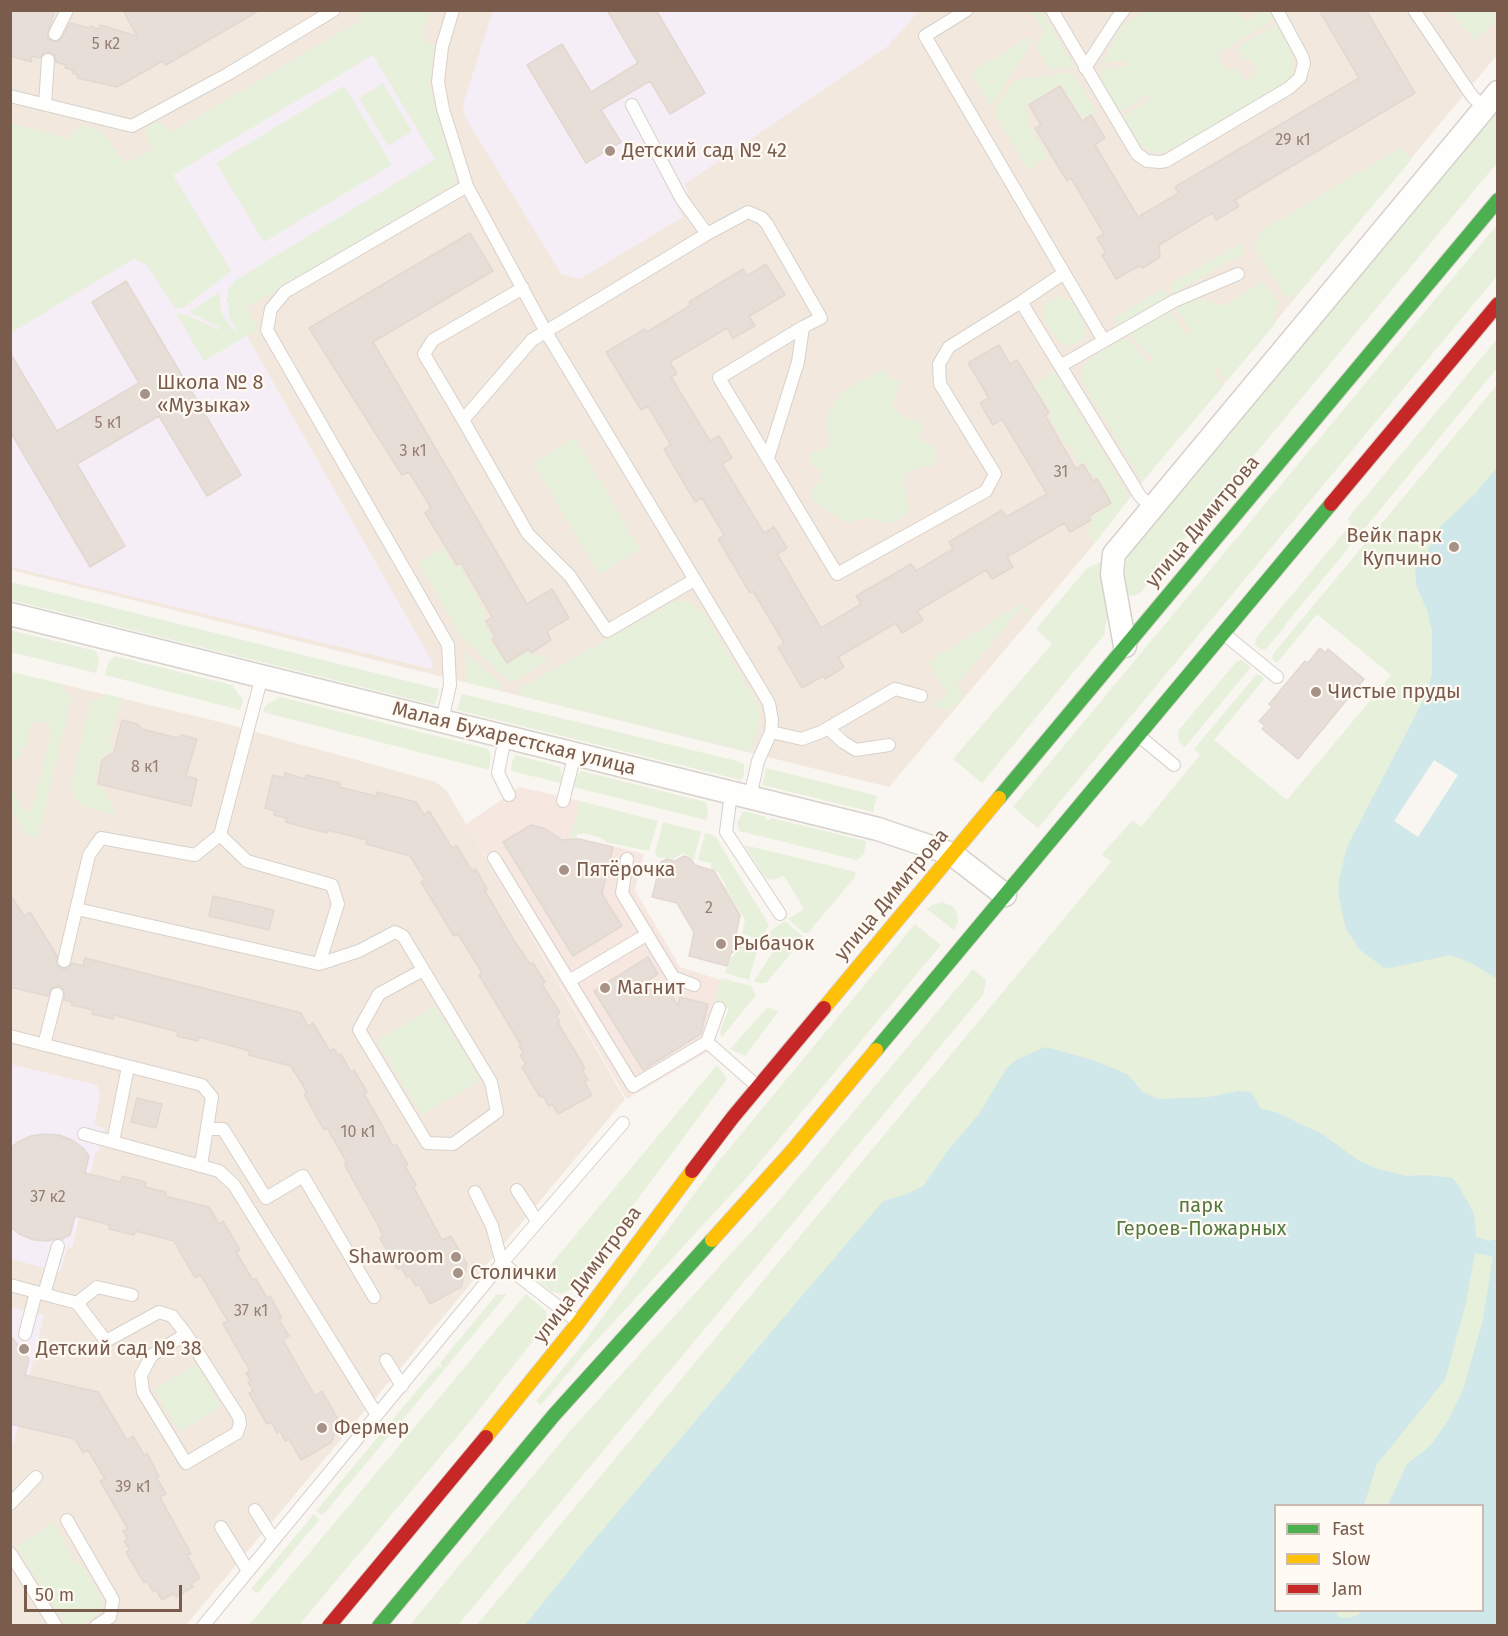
<!DOCTYPE html>
<html>
<head>
<meta charset="utf-8">
<style>
	body { margin:0 }
	#map { position:relative; width:1508px; height:1636px; overflow:hidden; background:#f9f5f0; font-family:"Fira Sans",sans-serif }
	canvas { display:block }
	.frame { position:absolute; inset:0; border:12px solid #7a5c4d; pointer-events:none }
	.legend { position:absolute; left:1274px; top:1504px; width:210px; height:108px; box-sizing:border-box; background:#fffaf3; border:2px solid #cabbb1; margin:0; padding:8px 10px; list-style:none; font-size:18px; color:#7a5c4d }
	.legend li { display:flex; align-items:center; gap:12px; height:30px }
	.legend b { width:30px; border:2px solid #cabbb1 }
	.scale { position:absolute; left:24px; top:1585px; width:158px; height:27px; box-sizing:border-box; border:3px solid #7a5c4d; border-top:0; padding-left:8px; font-size:18px; line-height:21px; white-space:nowrap; color:#7a5c4d; -webkit-text-stroke:4px #fffaf3; paint-order:stroke }
</style>
</head>
<body>
<div id="map">
<canvas width="1508" height="1636"></canvas>
<div class="frame"></div>
<ul class="legend">
<li><b style="height:8px;background:#4caf50"></b>Fast</li>
<li><b style="height:8px;background:#ffc107"></b>Slow</li>
<li><b style="height:8px;background:#c62828"></b>Jam</li>
</ul>
<div class="scale">50 m</div>
</div>
<script>
const context = document.querySelector('canvas').getContext('2d');
context.lineJoin = 'round';
function paint(path, color) { context.fillStyle = color; context.fill(path, 'evenodd'); }
const shape = rows => new Path2D(rows.map(r => 'M' + r).join(''));
function trace(path, color, width, dash) { context.strokeStyle = color; context.lineWidth = width; context.lineCap = dash ? 'butt' : 'round'; context.setLineDash(dash || []); context.stroke(path); }
function label(font, color, halo, rows, align = 'center') {
  context.font = font + ' "Fira Sans",sans-serif'; context.lineWidth = 4.5; context.setLineDash([]); context.textBaseline = 'middle'; context.strokeStyle = halo; context.fillStyle = color; for (const [text, x, y, turn = 0] of rows) {
    context.save(); context.translate(x, y); context.rotate((+turn || 0) * Math.PI / 180); context.textAlign = isNaN(turn) ? turn : align; if (halo) context.strokeText(text, 0, 0); context.fillText(text, 0, 0); context.restore();
  }
}
const residential = shape([
	[11,11,1497,11,1497,55,1143,481,1094,544,889,787,11,570],
	[11,672,216,721,436,782,447,791,625,1099,186,1625,11,1626]
]);
const commercial = shape([
	[520,787,580,801,571,836,644,854,635,890,680,967,733,984,712,1049,629,1098,626,1098,466,824]
]);
const education = shape([
	[493,11,917,10,919,11,888,46,685,184,688,193,675,202,683,217,580,279,561,274,465,117,463,104],
	[372,44,445,168,226,299,433,663,431,669,11,567,11,245],
	[10,1064,97,1085,100,1096,94,1125,104,1128,99,1152,96,1151,72,1248,68,1247,60,1272,11,1259],
	[11,1307,44,1315,14,1443,11,1442]
]);
const green = shape([
	[358,11,430,11,421,41,436,46,431,64,430,90,455,174,455,181,449,187,246,308,258,329,204,361,176,313,187,315,219,330,219,327,189,312,220,292,221,312,229,325,235,331,237,329,229,318,228,290,236,280,435,159,373,55,173,175,231,271,182,309,175,308,146,264,133,259,11,333,11,123,70,139,72,132,82,125,102,131,125,163,153,149,146,135,146,128,151,121,162,122,170,133,361,20,358,14],
	[1032,11,1041,11,1075,67,1054,70,1048,67,1036,47,1044,30],
	[1145,11,1238,11,1245,22,1261,12,1270,13,1274,19,1217,54,1227,71,1235,66,1245,82,1258,73,1249,58,1244,60,1236,48,1277,24,1290,47,1293,62,1292,73,1285,83,1172,149,1158,153,1150,151,1139,143,1123,116,1151,99,1148,95,1120,112,1104,86,1101,76,1102,69,1130,65,1127,60,1102,63,1122,26],
	[1449,11,1497,11,1497,20,1475,40],
	[1028,37,1032,42,991,107,971,73],
	[1070,72,1073,74,1096,111,1082,119,1061,84,1026,105,1027,108,1025,110,1029,117,1026,120,1048,157,1028,170,994,112,1011,84,1016,80],
	[383,83,412,131,388,146,359,98],
	[344,86,392,165,264,242,216,163],
	[1497,109,1497,163,1202,518,1200,517,1197,520,1199,522,1140,593,1134,596,1127,594,1124,588,1127,555],
	[1401,147,1412,159,1295,297,1286,297,1254,247,1260,232],
	[1497,225,1497,276,1038,828,1013,807],
	[1239,244,1245,252,1174,293,1169,285],
	[1263,281,1279,304,1273,321,1275,324,1227,381,1216,367,1213,370,1224,385,1143,481,1135,470,1085,386,1082,375,1084,366,1092,357,1126,337,1151,364,1155,360,1130,335,1171,311,1187,336,1191,332,1176,308,1191,299,1198,298,1223,306],
	[1164,289,1168,296,1118,325,1114,317],
	[1059,296,1071,301,1085,324,1086,334,1083,339,1076,344,1066,345,1059,341,1043,317,1043,310,1046,303],
	[1497,339,1497,368,1284,626,1285,627,1266,649,1261,650,1255,645,1256,638,1350,525,1348,518],
	[885,369,889,376,900,382,893,407,903,417,921,422,922,427,920,438,926,443,932,443,936,450,936,460,931,466,910,470,905,475,903,482,909,510,900,519,887,524,870,518,858,519,847,523,819,505,812,498,812,489,823,477,819,470,809,463,809,457,813,451,824,449,830,444,826,419,840,393],
	[1054,372,1124,488,1128,500,1094,544,1087,532,1092,526,1090,517,1112,503,1098,477,1093,478,1084,462,1079,464,1070,446,1067,447,1049,417,1052,414,1034,385],
	[1497,385,1497,1625,476,1626,1111,862,1102,854,1133,820,1141,827,1200,755,1194,749,1255,676,1258,674,1264,679,1214,740,1287,800,1379,690,1391,675,1317,614,1277,663,1272,659,1273,654],
	[1276,1506,1482,1506,1482,1610,1276,1610],
	[575,438,640,550,599,574,533,463],
	[443,548,456,568,460,566,488,617,483,620,493,636,489,639,507,664,529,651,537,657,541,654,547,662,516,680,508,681,460,635,419,562],
	[1103,561,1101,575,1107,616,1104,635,982,783,953,759,1052,644,1036,629,1087,568],
	[11,582,439,689,438,695,435,705,11,600],
	[677,600,690,602,703,612,759,706,760,720,750,752,519,695,522,687],
	[1022,603,1034,614,1032,616,1021,608,956,686,964,696,949,711,931,706,948,694,928,662],
	[10,630,96,651,99,661,96,673,11,652],
	[465,651,503,686,498,690,465,682],
	[115,656,232,685,243,700,240,710,105,675,108,663],
	[1242,660,1251,667,1185,747,1179,742,1178,731,1236,662],
	[11,672,61,684,71,699,38,838,26,835,11,809,11,786,25,812,33,807,52,729,49,728,50,724,38,721,32,724,26,747,20,751,23,755,11,762],
	[105,694,123,698,109,742,113,744,111,752,104,753,100,759,94,785,103,789,115,811,113,814,85,807,79,803,74,798,71,787,90,703],
	[462,694,737,761,744,764,744,775,741,780,457,710],
	[280,697,488,749,491,756,489,770,263,712,265,706],
	[516,755,560,767,562,777,561,783,511,771,512,762],
	[766,768,877,796,873,812,762,785],
	[581,771,706,802,708,811,707,820,573,787,575,778],
	[580,801,658,821,649,851,605,842,604,839,601,841,602,838,583,833,581,835,577,834,576,838,570,838],
	[744,811,766,817,765,819,770,820,771,818,866,841,864,854,857,860,739,831,737,822],
	[663,822,701,832,694,859,683,853,673,859,657,857,655,853],
	[705,833,715,836,769,925,761,939,742,934,745,920,725,887,726,885,718,872,711,870,711,863,698,860],
	[744,845,856,872,854,878,808,933,804,933,788,919,804,909,784,876,773,880,766,879],
	[942,902,952,906,956,910,958,921,954,930,927,909,932,905],
	[785,921,802,936,803,939,766,983,757,983,754,981,778,944,766,940,772,930],
	[915,924,941,945,749,1175,584,1354,541,1405,536,1401,579,1349,718,1162],
	[742,938,759,943,749,980,725,973,731,958,740,949],
	[973,969,986,980,983,995,458,1625,410,1625,570,1431,777,1203],
	[721,978,751,986,756,995,722,1037,720,1034,722,1025,729,1009,714,1004],
	[435,1006,480,1080,422,1115,377,1041],
	[768,1007,778,1012,745,1056,730,1049],
	[717,1065,727,1079,570,1290,562,1294,552,1292,538,1280],
	[507,1294,394,1430,387,1426,438,1366,440,1368,442,1365,440,1363,496,1295],
	[526,1294,546,1311,547,1323,471,1420,299,1625,249,1625],
	[196,1364,221,1407,180,1432,154,1389],
	[384,1430,389,1436,323,1515,320,1514,316,1511],
	[314,1514,319,1520,258,1593,255,1592,251,1589],
	[53,1523,76,1563,82,1565,102,1600,99,1613,81,1625,70,1625,64,1621,16,1546]
]);
const water = shape([
	[1497,468,1497,979,1473,964,1451,955,1390,968,1383,967,1360,950,1346,929,1338,893,1340,876,1347,847,1428,691,1432,674,1432,631,1427,610,1416,585,1415,563,1426,554,1439,528,1477,492,1480,487],
	[1045,1047,1093,1060,1127,1074,1143,1092,1158,1099,1208,1097,1239,1091,1251,1092,1261,1109,1276,1112,1322,1134,1358,1160,1375,1168,1407,1176,1425,1175,1452,1178,1458,1184,1474,1214,1476,1237,1489,1241,1497,1239,1497,1625,525,1625,588,1547,883,1201,905,1195,923,1186,949,1149,979,1114,1006,1069,1016,1060],
	[1475,1253,1493,1256,1483,1319,1464,1387,1448,1421,1430,1446,1407,1464,1388,1505,1482,1506,1482,1610,1360,1611,1359,1614,1352,1617,1341,1618,1337,1614,1337,1611,1276,1610,1276,1506,1364,1505,1377,1464,1445,1380,1466,1303]
]);
const pier = shape([
	[1434,760,1458,775,1418,837,1394,821]
]);
const building = shape([
	[10,10,55,10,47,34,48,39,55,42,62,38,70,23,89,28,90,26,99,29,100,25,137,36,123,10,260,10,166,65,163,61,117,87,77,78,78,75,72,73,73,70,65,68,66,65,56,62,55,56,49,52,44,53,40,58,32,56,31,62,10,56,10,10],
	[607,10,656,10,705,93,670,114,650,81,601,110,621,142,586,163,527,65,562,44,591,92,638,63,607,10],
	[1319,10,1366,10,1415,93,1235,200,1239,206,1226,214,1216,220,1212,213,1159,245,1160,257,1143,268,1139,266,1116,279,1102,255,1106,253,1097,238,1104,234,1071,178,1067,181,1035,128,1041,125,1029,105,1060,86,1082,121,1091,115,1105,138,1095,145,1138,217,1179,193,1175,187,1359,78,1319,10],
	[470,233,493,271,373,342,527,604,552,589,569,618,547,631,551,640,531,653,529,649,507,663,492,639,495,637,486,621,492,617,461,563,457,565,425,513,431,508,409,472,402,475,309,328,470,233],
	[766,264,785,295,749,316,755,326,733,338,727,328,670,362,677,374,671,377,710,441,719,436,732,458,722,464,764,533,774,527,787,548,777,554,821,628,861,604,856,596,911,564,916,571,953,549,949,542,1002,510,1006,517,1047,494,1002,419,993,425,980,403,989,398,968,363,999,345,1010,364,1017,360,1049,413,1045,415,1076,469,1083,464,1093,481,1097,479,1111,503,1089,516,1091,520,1070,532,1064,523,1007,557,1013,567,992,579,986,570,917,611,923,620,902,633,896,623,838,657,844,667,825,679,823,676,802,688,778,647,784,643,753,591,750,593,718,539,724,535,702,498,695,502,664,449,671,445,648,406,641,410,606,352,645,329,647,332,691,305,689,302,743,269,747,276,766,264],
	[126,281,241,475,207,496,159,416,77,464,125,546,90,567,10,431,10,353,57,431,139,383,92,302,126,281],
	[1320,648,1325,653,1328,649,1364,679,1298,759,1262,729,1265,726,1259,721,1272,707,1269,704,1305,661,1308,663,1320,648],
	[122,720,137,724,142,729,177,738,181,735,197,739,186,776,197,779,191,806,98,784,102,760,114,752,122,720],
	[285,773,305,779,306,775,340,783,339,787,376,796,377,792,416,802,424,815,429,811,452,848,456,845,472,871,476,869,487,889,485,891,513,939,530,964,533,963,545,982,542,984,560,1013,556,1016,560,1022,558,1023,585,1068,582,1070,588,1080,584,1081,592,1095,558,1114,552,1104,549,1106,543,1096,540,1097,522,1067,526,1064,520,1055,524,1053,519,1046,521,1045,479,975,482,973,458,934,454,936,421,882,425,880,410,856,366,844,367,840,327,830,327,833,285,822,287,818,274,815,275,811,265,808,273,775,284,778,285,773],
	[531,825,546,829,562,840,578,839,613,847,602,894,622,926,573,956,503,842,531,825],
	[684,856,690,858,695,865,714,871,740,915,736,935,742,946,731,953,727,966,689,956,694,932,677,903,652,897,661,862,667,859,675,861,684,856],
	[10,894,24,916,30,912,57,956,56,964,62,969,67,969,72,963,83,966,85,958,301,1013,308,1026,313,1023,330,1051,334,1049,338,1055,341,1054,351,1072,354,1070,367,1092,364,1094,382,1125,393,1146,396,1144,408,1165,405,1166,416,1185,413,1186,442,1240,451,1236,467,1264,461,1287,430,1304,419,1284,416,1286,410,1276,407,1278,401,1267,397,1269,380,1238,383,1237,379,1227,344,1164,347,1163,327,1128,324,1130,304,1094,307,1092,291,1066,249,1055,250,1051,199,1037,198,1041,177,1036,178,1032,114,1015,113,1019,92,1014,93,1010,71,1005,72,1002,64,1000,65,991,60,986,52,988,48,996,10,987,10,894],
	[213,896,274,910,269,930,209,916,213,896],
	[648,957,658,974,637,987,672,995,678,1006,680,997,708,1004,701,1034,643,1070,594,991,648,957],
	[137,1098,162,1104,156,1128,131,1122,137,1098],
	[45,1134,59,1135,72,1140,83,1148,89,1156,85,1173,121,1182,122,1176,146,1182,145,1187,166,1192,165,1196,209,1207,219,1224,223,1221,240,1250,236,1252,253,1280,256,1279,267,1298,270,1296,282,1318,279,1320,289,1336,283,1340,315,1396,322,1391,338,1419,332,1442,301,1460,289,1439,285,1441,280,1431,277,1433,271,1422,267,1424,249,1393,253,1391,248,1382,251,1380,246,1373,250,1371,223,1324,228,1321,206,1284,200,1275,195,1278,174,1241,135,1231,134,1235,109,1229,110,1225,75,1216,70,1235,62,1239,57,1238,48,1241,34,1240,21,1235,10,1227,10,1148,18,1142,31,1136,45,1134],
	[10,1335,29,1359,25,1375,98,1392,127,1440,133,1436,144,1455,147,1453,159,1476,156,1477,166,1494,160,1497,191,1554,187,1555,200,1578,191,1584,193,1587,176,1597,174,1593,162,1600,156,1590,153,1592,147,1581,144,1583,126,1552,130,1550,124,1541,128,1539,123,1531,128,1529,100,1481,105,1479,88,1450,83,1453,75,1439,10,1424,10,1335]
]);
const lane = shape([
	[453,10,442,47,438,82,443,109,467,186,546,332,769,703,772,720,771,732,758,761,750,797],
	[967,10,925,36,1104,341],
	[1052,10,1137,154,1147,161,1160,162,1166,161,1289,88,1300,78,1304,63,1302,56,1277,10],
	[1414,10,1472,96,1484,108],
	[55,34,67,10],
	[1085,68,1116,20,1124,10],
	[10,96,132,126,228,74,334,10],
	[45,104,48,60],
	[632,105,681,198,707,234],
	[523,288,433,340,424,354,463,420,528,534,570,576,607,631,694,580],
	[1021,302,1064,273],
	[1062,365,1174,301,1238,274],
	[463,420,532,340,707,234,748,212,762,218,767,224,821,318,803,327,719,378,837,574,986,491,995,474,940,384,939,364,949,347,1021,302,1140,496,1152,508],
	[768,458,798,362,803,327],
	[1224,634,1277,677],
	[262,676,220,835,247,861,332,885,338,904,319,964],
	[442,721,450,685,448,645,267,330,271,309,285,292,467,186],
	[828,728,843,742,856,750,889,745],
	[771,732,802,739,821,732,895,689,921,696],
	[1139,736,1174,765],
	[505,737,498,773,509,795],
	[731,793,726,832,780,914],
	[563,801,575,754],
	[494,858,633,1086,707,1042,757,1086],
	[627,859,622,893,673,977,694,985],
	[77,909,319,964,359,951,395,932,403,936,491,1082,497,1112,453,1144,427,1143,359,1030,379,994,423,970],
	[64,961,89,855,101,838,195,855,220,835],
	[569,981,646,935],
	[10,1036,202,1085,212,1097,201,1165],
	[707,1042,719,1008],
	[44,1045,57,994],
	[128,1067,113,1142,219,1171,234,1185,377,1415],
	[207,1129,223,1129,266,1198,303,1176,374,1297],
	[84,1134,113,1142],
	[517,1190,537,1221],
	[475,1192,492,1226,502,1263,578,1322],
	[10,1285,77,1303,106,1341,159,1312,172,1316,186,1334,239,1417,240,1424,237,1433,186,1463,143,1392,141,1375,152,1355,186,1334],
	[44,1294,58,1246],
	[77,1303,97,1287,132,1295],
	[25,1334,36,1292],
	[386,1360,402,1386],
	[10,1504,36,1477],
	[255,1510,274,1540],
	[67,1520,113,1600,110,1617,96,1626],
	[221,1527,248,1571],
	[10,1553,56,1626],
	[203,1626,502,1263,623,1123]
]);
const street = shape([
	[10,614,878,829,952,854,1005,895],
	[1125,646,1112,574,1114,554,1498,92]
]);
const fast = shape([
	[999,798,1498,200],
	[876,1050,1331,504],
	[379,1626,554,1415,712,1240]
]);
const slow = shape([
	[824,1008,999,798],
	[712,1240,793,1150,876,1050],
	[486,1437,578,1323,692,1171]
]);
const jam = shape([
	[1331,504,1498,304],
	[692,1171,733,1117,824,1008],
	[329,1626,486,1437]
]);
const markers = [
	[610,151,6,"#a69286"],
	[145,394,6,"#a69286"],
	[1454,547,6,"#a69286"],
	[1316,692,6,"#a69286"],
	[564,870,6,"#a69286"],
	[721,944,6,"#a69286"],
	[605,988,6,"#a69286"],
	[456,1257,6,"#a69286"],
	[458,1273,6,"#a69286"],
	[24,1349,6,"#a69286"],
	[322,1428,6,"#a69286"]
];
const numberNames = [
	["5 к2",106,45],
	["29 к1",1293,141],
	["5 к1",108,424],
	["3 к1",413,452],
	["31",1061,473],
	["8 к1",145,768],
	["2",709,909],
	["10 к1",358,1133],
	["37 к2",48,1198],
	["37 к1",251,1312],
	["39 к1",133,1488]
];
const poiNames = [
	["Детский сад № 42",622,151],
	["Школа № 8",157,383],
	["«Музыка»",157,406],
	["Вейк парк",1442,536,"right"],
	["Купчино",1442,559,"right"],
	["Чистые пруды",1328,692],
	["Пятёрочка",576,870],
	["Рыбачок",733,944],
	["Магнит",617,988],
	["Shawroom",444,1257,"right"],
	["Столички",470,1273],
	["Детский сад № 38",36,1349],
	["Фермер",334,1428]
];
const streetNames = [
	["улица Димитрова",1203,522,-50],
	["Малая Бухарестская улица",514,739,14],
	["улица Димитрова",892,895,-50],
	["улица Димитрова",588,1275,-53]
];
const parkNames = [
	["парк",1201,1206],
	["Героев-Пожарных",1201,1229]
];
paint(residential, '#f2e8de');
paint(commercial, '#f6e8e1');
paint(education, '#f6eef6');
paint(green, '#e7f0db');
paint(water, '#d0e8ea');
paint(pier, '#f9f5f0');
paint(building, '#e6ded7');
trace(building, '#e2d8d2', 1.5);
trace(lane, '#d7d1cb', 14);
trace(street, '#d7d1cb', 25);
trace(fast, '#d9d2cb', 16);
trace(slow, '#d9d2cb', 16);
trace(jam, '#d9d2cb', 16);
trace(lane, '#fefefd', 12);
trace(street, '#fefefd', 22);
trace(fast, '#4caf50', 14);
trace(slow, '#ffc107', 14);
trace(jam, '#c62828', 14);
for (const [x, y, r, color] of markers) { const dot = new Path2D(); dot.arc(x, y, r, 0, 2 * Math.PI); context.fillStyle = color; context.fill(dot); trace(dot, '#fffaf3', 2); }
label('16px', '#977e72', null, numberNames);
label('20px', '#7a5c4d', '#fffaf3', poiNames, 'left');
label('20px', '#7a5c4d', '#fffaf3', streetNames);
label('20px', '#537a41', '#fffaf3', parkNames);
</script>
</body>
</html>
